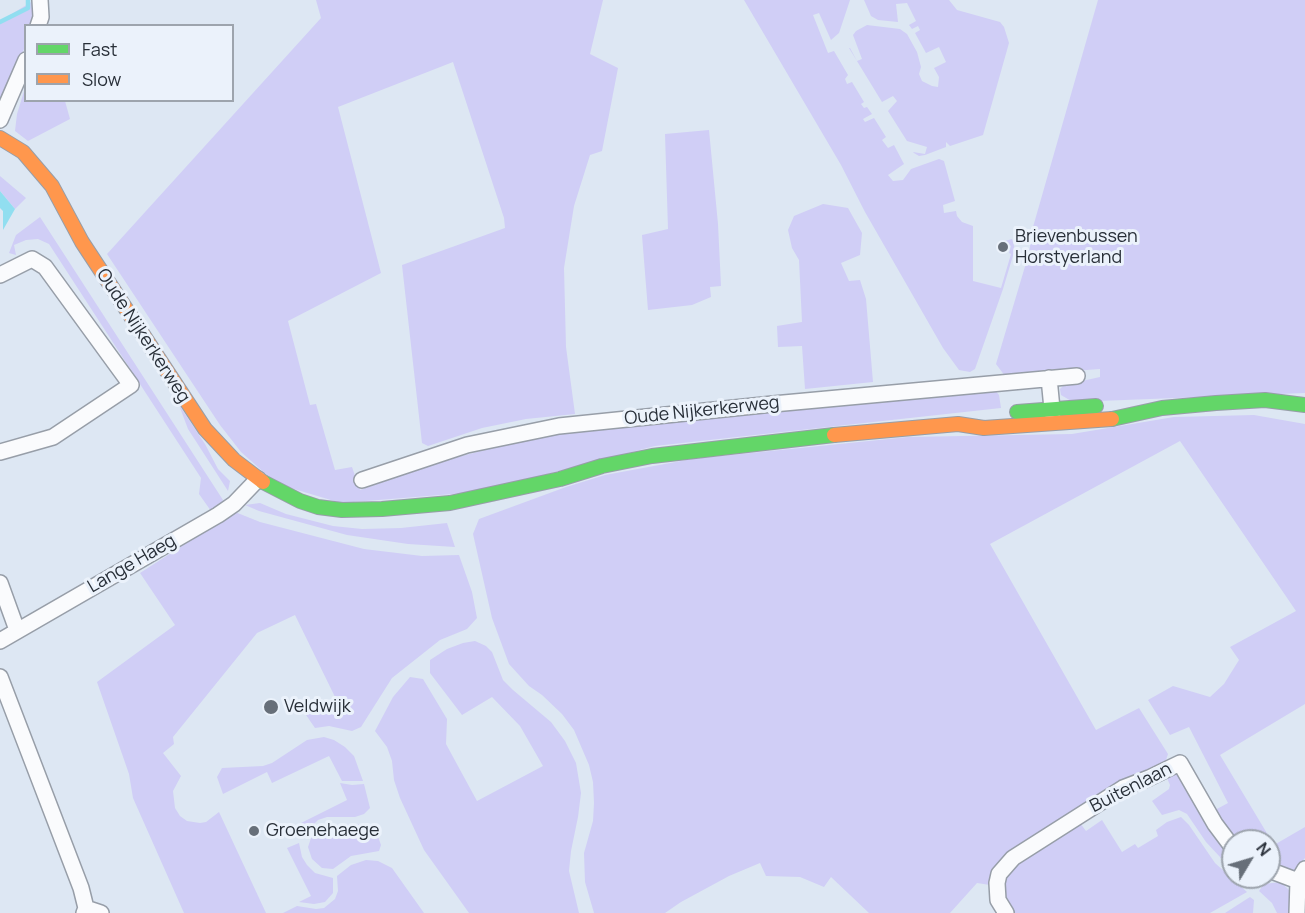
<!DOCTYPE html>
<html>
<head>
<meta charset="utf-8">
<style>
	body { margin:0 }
	#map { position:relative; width:1305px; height:913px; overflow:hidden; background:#dde7f3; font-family:Manrope,sans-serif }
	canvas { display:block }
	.legend { position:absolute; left:24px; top:24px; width:210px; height:78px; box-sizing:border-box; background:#ebf2fb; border:2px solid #9da4ad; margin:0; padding:8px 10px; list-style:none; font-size:18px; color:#282f38 }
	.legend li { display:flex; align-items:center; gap:12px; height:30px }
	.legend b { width:30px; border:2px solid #9da4ad }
	.north { position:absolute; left:1221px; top:829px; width:60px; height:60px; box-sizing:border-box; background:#ebf2fb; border:2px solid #9da4ad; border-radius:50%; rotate:52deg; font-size:16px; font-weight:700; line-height:24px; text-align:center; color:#282f38 }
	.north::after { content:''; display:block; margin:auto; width:21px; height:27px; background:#676f79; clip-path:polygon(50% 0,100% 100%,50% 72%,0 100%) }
</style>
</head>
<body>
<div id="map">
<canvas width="1305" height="913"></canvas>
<ul class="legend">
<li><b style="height:8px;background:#63d668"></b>Fast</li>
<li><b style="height:8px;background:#ff974d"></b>Slow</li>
</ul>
<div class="north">N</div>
</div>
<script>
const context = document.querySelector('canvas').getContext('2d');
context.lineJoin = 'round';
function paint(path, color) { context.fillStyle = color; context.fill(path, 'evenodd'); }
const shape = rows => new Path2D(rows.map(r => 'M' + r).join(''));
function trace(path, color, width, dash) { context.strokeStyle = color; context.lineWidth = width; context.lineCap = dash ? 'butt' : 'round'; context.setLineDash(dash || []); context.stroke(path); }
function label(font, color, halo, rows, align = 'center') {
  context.font = font + ' Manrope,sans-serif'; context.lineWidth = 6; context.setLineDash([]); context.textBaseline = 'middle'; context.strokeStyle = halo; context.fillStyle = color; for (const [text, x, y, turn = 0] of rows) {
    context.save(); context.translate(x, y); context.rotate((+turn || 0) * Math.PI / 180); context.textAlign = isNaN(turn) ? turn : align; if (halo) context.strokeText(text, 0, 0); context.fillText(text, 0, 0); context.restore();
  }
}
const green = shape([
	[316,0,603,0,590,54,618,68,602,151,590,155,574,206,564,268,566,347,575,414,526,419,482,428,428,446,422,443,402,265,505,228,504,218,453,62,338,107,381,273,288,321,310,405,316,404,335,470,352,467,360,490,446,460,555,432,994,389,999,395,1001,408,655,446,478,492,341,503,277,484,241,452,220,425,107,254,321,18],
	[744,0,850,0,839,33,831,40,819,13,813,15,828,53,834,51,848,75,845,79,847,84,852,82,864,102,861,104,864,108,867,107,872,114,863,119,865,122,874,118,886,137,882,140,888,148,894,145,904,164,888,175,893,181,903,180,911,169,939,159,944,161,955,201,943,205,944,213,956,211,957,216,962,222,973,226,973,281,1001,288,1011,254,1009,253,1011,246,1005,241,1012,239,1015,249,1003,289,975,369,970,372,959,370,943,348,865,212,841,165],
	[864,0,949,0,957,10,1000,22,1004,27,1009,43,983,135,950,146,946,142,946,147,925,155,919,156,914,153,913,152,925,154,927,147,907,141,888,111,897,101,893,96,882,102,849,48,850,48,857,61,862,59,853,35,856,31,867,25,900,29,907,34,917,52,921,67,919,74,922,81,932,86,938,87,939,77,934,68,946,62,939,47,926,53,915,33,920,30,918,26,912,29,909,25,916,21,907,3,896,4,898,22,878,20,871,16],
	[1098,0,1305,0,1305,393,1073,402,1061,395,1060,389,1064,385,1100,377,1100,369,1005,376,996,364,1029,253,1033,227],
	[33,1,32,24,32,25,26,26,24,49,0,103,0,21],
	[25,88,26,100,65,101,70,119,28,141,15,131,17,114],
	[709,130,718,224,721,286,710,287,711,297,692,305,648,310,642,235,668,229,665,134],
	[0,176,26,198,15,209,0,191],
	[823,204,848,208,862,233,860,255,841,263,849,281,860,280,866,299,873,382,805,389,802,346,778,347,777,326,802,322,799,260,792,248,788,230,794,216],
	[40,217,223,500,221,505,211,511,199,494,201,478,49,244,38,239,26,240,14,245,16,255,9,253,16,235],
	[179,405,205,444,218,469,230,481,228,491,188,429],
	[1254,415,1305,424,1305,704,1220,755,1274,845,1305,827,1305,858,1294,871,1269,862,1269,841,1239,841,1236,839,1215,810,1228,803,1189,727,1170,735,1148,700,1173,686,1210,697,1224,684,1239,660,1230,647,1296,611,1180,441,990,544,1096,730,1139,708,1168,754,1165,763,1119,784,990,885,977,883,950,913,869,913,831,877,824,887,800,877,766,876,760,863,729,876,681,902,665,913,594,913,585,882,584,853,593,821,594,803,593,782,589,765,574,730,562,714,542,695,529,686,509,664,492,618,473,534,479,519,566,487,605,475,692,459,908,437,1072,434,1174,417],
	[260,503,286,514,333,526,362,529,401,528,447,523,455,547,408,544,347,535,259,511,245,505],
	[235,512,260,522,364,549,422,556,459,555,472,592,477,618,467,629,440,640,392,678,361,727,352,731,329,726,315,728,306,715,336,699,295,615,257,633,173,737,174,744,163,753,181,776,173,791,175,808,180,816,187,821,200,823,206,822,219,812,266,913,184,913,133,798,129,774,97,682,175,625,140,573],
	[475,641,486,646,492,652,503,680,513,690,551,722,565,741,576,763,581,793,578,817,571,851,569,871,579,913,469,913,424,850,400,798,394,780,392,761,387,747,375,731,393,697,410,677,423,679,447,719,446,744,477,801,543,766,520,726,492,697,462,715,430,673,430,660,447,649,463,643],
	[324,737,334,740,345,747,354,756,363,781,342,781,329,756,272,783,267,772,223,794,217,777,222,768,263,766,272,763,307,740],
	[1173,774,1179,774,1220,844,1233,858,1233,871,1206,842,1187,814,1179,810,1162,815,1152,801,1169,789,1170,785,1166,776],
	[340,783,352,785,364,784,370,808,364,814,355,817,327,817,318,820,305,833,299,824,347,800],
	[1181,817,1189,825,1215,863,1247,892,1210,913,1012,913,1006,905,1003,876,1008,868,1080,823,1086,831,1102,820,1122,852,1135,844,1138,848,1158,836,1156,830,1167,822],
	[368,824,375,828,381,845,379,851,351,856,333,869,322,868,312,859,308,847,312,835,316,830,328,825],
	[299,843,302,857,307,865,315,873,333,878,333,893,325,902,314,904,299,902,311,896,287,848],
	[366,860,378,861,392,868,424,913,283,913,297,906,316,909,324,908,335,899,338,891,337,876,351,865],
	[1281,882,1290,891,1290,913,1277,913,1272,903,1259,891,1264,884],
	[1250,897,1254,900,1253,913,1225,913]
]);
const water = shape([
	[0,191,15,209,3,230,3,211,0,208]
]);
const stream = shape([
	[0,22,28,8,28,0]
]);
const street = shape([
	[38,26,41,17,40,0],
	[0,120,26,60],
	[0,275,32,259,45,267,131,385,53,437,0,452],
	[1049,378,1053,419],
	[362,480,467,445,559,426,773,404,1077,376],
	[0,583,17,630],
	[0,641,218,515,234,504,258,479],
	[0,677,81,888,86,908,84,913],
	[1269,870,1298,881],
	[86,908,101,913],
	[1006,913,998,900,997,883,999,874,1013,858,1123,788,1149,778,1180,763,1215,824,1233,848],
	[1297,913,1298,881,1305,869]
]);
const fast = shape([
	[1017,412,1096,406],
	[1112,419,1162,408,1216,403,1265,400,1305,405],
	[263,482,300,501,318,507,342,510,382,509,450,503,560,479,602,466,652,456,834,435]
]);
const slow = shape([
	[0,138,23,152,52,186,82,242,205,429,234,460,263,482],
	[834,435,958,424,984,428,1112,419]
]);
const markers = [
	[1003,247,6,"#676f79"],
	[271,707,8,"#676f79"],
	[254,831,6,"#676f79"]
];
const poiNames = [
	["Brievenbussen",1015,237],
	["Horstyerland",1015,258],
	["Veldwijk",284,707],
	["Groenehaege",266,831]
];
const streetNames = [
	["Oude Nijkerkerweg",143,336,57],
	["Oude Nijkerkerweg",702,411,-6],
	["Lange Haeg",132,564,-30],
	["Buitenlaan",1131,788,-27]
];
paint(green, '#d0cef6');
paint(water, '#91def0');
trace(stream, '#91def0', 4.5);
trace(street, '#979ea8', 18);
trace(fast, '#979ea8', 16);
trace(slow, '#979ea8', 16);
trace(street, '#fafbfd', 15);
trace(fast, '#63d668', 14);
trace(slow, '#ff974d', 14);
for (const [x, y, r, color] of markers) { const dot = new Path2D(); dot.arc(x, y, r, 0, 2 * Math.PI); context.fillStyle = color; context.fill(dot); trace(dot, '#ebf2fb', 2); }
label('18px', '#282f38', '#ebf2fb', poiNames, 'left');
label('18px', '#282f38', '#ebf2fb', streetNames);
</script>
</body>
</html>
